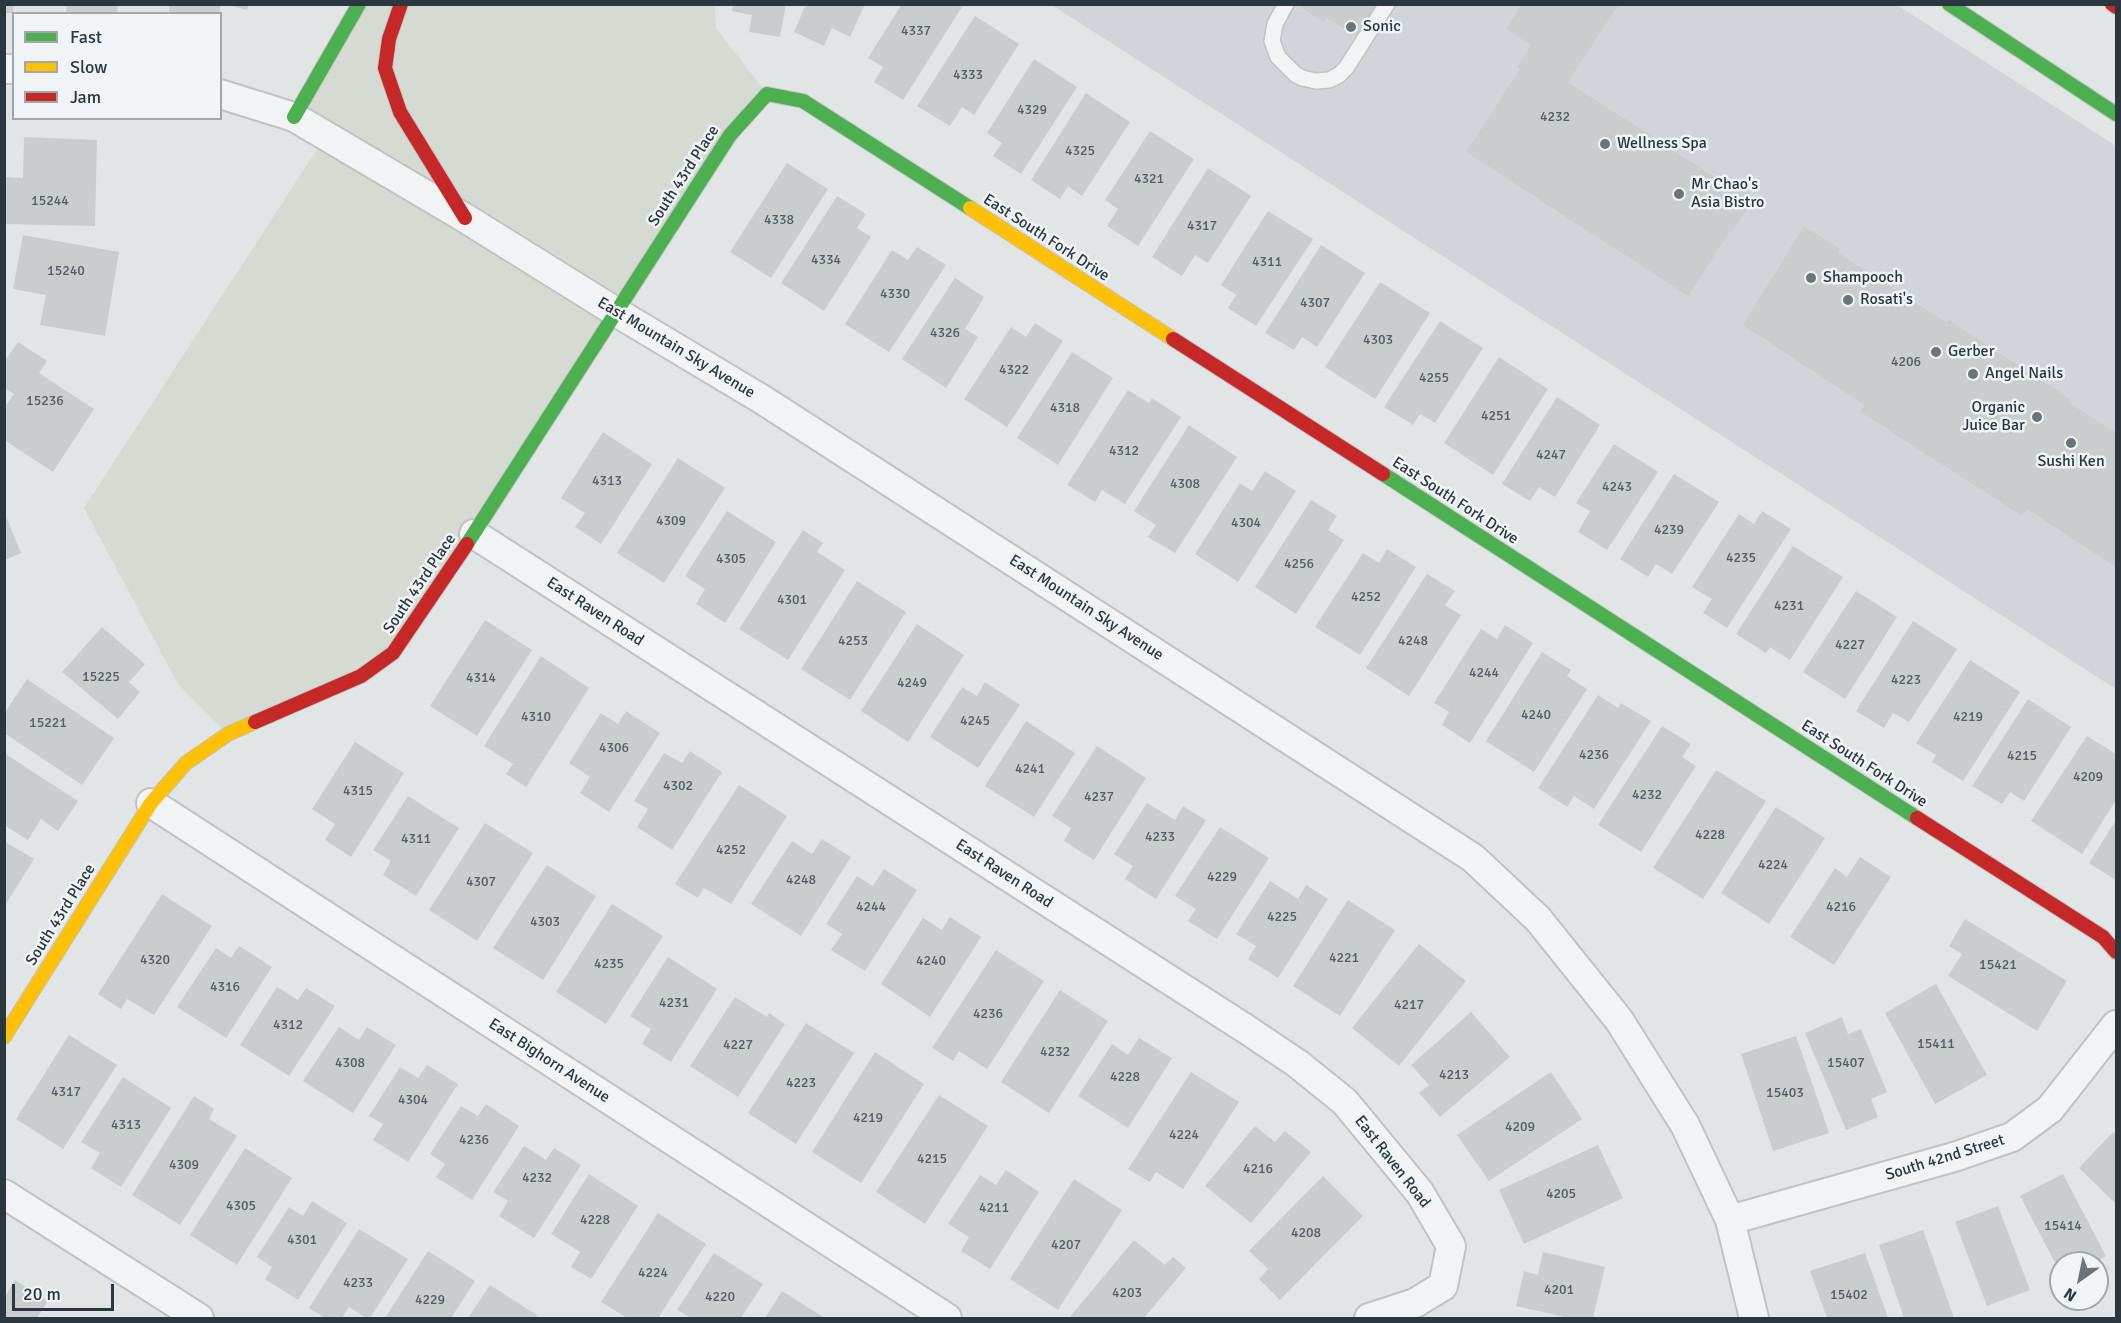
<!DOCTYPE html>
<html>
<head>
<meta charset="utf-8">
<style>
	body { margin:0 }
	#map { position:relative; width:2121px; height:1323px; overflow:hidden; background:#e2e5e6; font-family:Signika,sans-serif }
	canvas { display:block }
	.frame { position:absolute; inset:0; border:6px solid #2a373e; pointer-events:none }
	.legend { position:absolute; left:12px; top:12px; width:210px; height:108px; box-sizing:border-box; background:#f0f4f6; border:2px solid #a1a8ac; margin:0; padding:8px 10px; list-style:none; font-size:18px; color:#2a373e }
	.legend li { display:flex; align-items:center; gap:12px; height:30px }
	.legend b { width:30px; border:2px solid #a1a8ac }
	.north { position:absolute; left:2049px; top:1251px; width:60px; height:60px; box-sizing:border-box; background:#f0f4f6; border:2px solid #a1a8ac; border-radius:50%; rotate:213deg; font-size:16px; font-weight:700; line-height:24px; text-align:center; color:#2a373e }
	.north::after { content:''; display:block; margin:auto; width:21px; height:27px; background:#6a7479; clip-path:polygon(50% 0,100% 100%,50% 72%,0 100%) }
	.scale { position:absolute; left:12px; top:1284px; width:102px; height:27px; box-sizing:border-box; border:3px solid #2a373e; border-top:0; padding-left:8px; font-size:18px; line-height:21px; white-space:nowrap; color:#2a373e; -webkit-text-stroke:4px #f0f4f6; paint-order:stroke }
</style>
</head>
<body>
<div id="map">
<canvas width="2121" height="1323"></canvas>
<div class="frame"></div>
<ul class="legend">
<li><b style="height:8px;background:#4caf50"></b>Fast</li>
<li><b style="height:8px;background:#ffc107"></b>Slow</li>
<li><b style="height:8px;background:#c62828"></b>Jam</li>
</ul>
<div class="north">N</div>
<div class="scale">20 m</div>
</div>
<script>
const context = document.querySelector('canvas').getContext('2d');
context.lineJoin = 'round';
function paint(path, color) { context.fillStyle = color; context.fill(path, 'evenodd'); }
const shape = rows => new Path2D(rows.map(r => 'M' + r).join(''));
function trace(path, color, width, dash) { context.strokeStyle = color; context.lineWidth = width; context.lineCap = dash ? 'butt' : 'round'; context.setLineDash(dash || []); context.stroke(path); }
function label(font, color, halo, rows, align = 'center') {
  context.font = font + ' Signika,sans-serif'; context.lineWidth = 5; context.setLineDash([]); context.textBaseline = 'middle'; context.strokeStyle = halo; context.fillStyle = color; for (const [text, x, y, turn = 0] of rows) {
    context.save(); context.translate(x, y); context.rotate((+turn || 0) * Math.PI / 180); context.textAlign = isNaN(turn) ? turn : align; if (halo) context.strokeText(text, 0, 0); context.fillText(text, 0, 0); context.restore();
  }
}
const built = shape([
	[1052,5,1897,5,2116,146,2116,689]
]);
const green = shape([
	[359,5,715,5,716,28,767,94,393,653,228,734,178,684,84,508,325,137,294,117]
]);
const building = shape([
	[4,4,14,4,13,13,4,13],
	[67,4,118,4,117,14,66,13],
	[170,4,221,4,219,14,168,14],
	[225,4,249,4,247,10],
	[733,4,786,4,780,37,749,32,752,15,732,11],
	[806,4,865,4,850,37,832,28,824,46,794,32],
	[902,4,964,4,903,100,874,82,883,67,868,58],
	[1304,4,1376,4,1356,36,1327,18,1323,22,1302,8],
	[1522,4,1619,4,1568,82,1716,178,1719,174,1755,198,1732,232,1730,231,1688,296,1466,152,1520,69,1517,67,1531,45,1506,29],
	[975,16,1019,44,974,115,962,107,950,126,917,106],
	[1034,59,1077,87,1021,174,993,156,1002,143,987,133],
	[1086,93,1130,122,1082,196,1068,186,1060,199,1031,180],
	[1150,131,1194,159,1138,246,1107,226,1118,209,1105,200],
	[24,137,97,140,95,226,4,224,4,177,23,178],
	[787,163,828,189,771,278,730,252],
	[1208,168,1251,196,1208,263,1195,255,1182,276,1152,257],
	[837,196,866,214,857,228,871,237,824,311,781,283],
	[1268,211,1313,239,1256,326,1228,308,1236,295,1221,285],
	[1804,226,1840,249,1838,253,1947,323,1949,320,2070,399,2068,402,2116,433,2116,567,2027,509,2022,516,1861,412,1865,405,1743,325],
	[23,235,119,252,105,336,40,325,46,295,13,289],
	[1321,245,1365,273,1317,347,1302,337,1294,350,1265,333],
	[917,247,946,265,889,352,845,324,892,250,908,260],
	[955,278,984,297,965,329,978,337,946,388,902,359],
	[1380,282,1430,313,1375,399,1325,367],
	[1440,321,1483,348,1435,423,1420,414,1413,425,1384,407],
	[1035,323,1063,341,1007,427,964,399,1011,327,1026,337],
	[18,342,47,361,39,373,94,409,53,472,4,440,4,408,14,394,4,388,4,362],
	[1072,352,1113,378,1058,465,1017,438],
	[1499,357,1548,389,1493,475,1444,443],
	[1128,390,1149,403,1152,398,1181,417,1125,504,1102,490,1095,502,1067,485],
	[1557,397,1600,425,1555,497,1539,487,1530,501,1502,484],
	[1189,425,1237,457,1175,553,1148,537,1156,525,1134,511],
	[603,432,652,464,601,544,575,527,585,513,561,498],
	[1614,444,1658,472,1607,550,1578,532,1590,511,1576,503],
	[678,458,725,488,664,583,617,553],
	[1265,471,1296,491,1238,582,1195,554,1240,483,1252,491],
	[1674,474,1719,502,1672,574,1656,564,1648,577,1620,559],
	[1311,500,1337,516,1328,530,1344,540,1296,614,1255,587],
	[727,511,776,542,725,623,696,604,705,589,685,576],
	[1762,511,1791,529,1727,628,1703,613,1712,599,1692,587,1739,514,1754,524],
	[5,514,21,553,5,560],
	[803,530,823,543,817,552,845,570,788,660,739,629],
	[1793,546,1843,577,1790,660,1770,647,1766,653,1736,634],
	[1387,549,1416,567,1360,655,1315,627,1363,553,1379,563],
	[1427,574,1455,591,1445,605,1461,615,1409,696,1366,668],
	[857,581,906,612,850,700,801,669],
	[1856,591,1897,617,1845,699,1803,672],
	[485,620,532,650,477,736,430,706],
	[1913,621,1957,649,1909,722,1893,713,1884,728,1856,711],
	[917,624,964,655,908,742,861,711],
	[1505,625,1533,643,1470,743,1442,725,1449,712,1434,703,1481,629,1497,639],
	[102,627,145,664,129,682,140,692,118,719,62,672],
	[1542,652,1571,670,1567,676,1587,689,1534,772,1486,741],
	[541,656,589,688,526,787,506,774,513,764,484,746],
	[1970,660,2020,692,1963,781,1932,762,1936,755,1916,743],
	[27,679,114,738,82,785,4,733,4,714],
	[985,682,1020,705,978,768,930,737,962,687,977,696],
	[1598,695,1618,708,1621,703,1651,721,1594,809,1574,796,1567,807,1538,788],
	[2028,699,2071,727,2024,801,2010,792,2002,804,1972,786],
	[626,711,660,733,609,812,580,793,590,777,569,763,601,713,618,724],
	[1026,721,1075,753,1034,817,985,786],
	[1662,726,1691,744,1682,757,1696,766,1641,852,1598,825],
	[2087,736,2116,754,2116,800,2082,854,2031,821],
	[355,742,404,773,351,857,325,840,335,824,312,809],
	[1097,746,1146,778,1094,860,1064,841,1071,828,1052,816],
	[690,751,722,772,672,850,637,827,648,809,634,801,664,753,682,763],
	[4,753,78,801,58,831,41,819,28,840,4,825],
	[1716,770,1766,801,1703,899,1653,868],
	[739,785,787,816,731,904,704,888,698,898,675,884],
	[408,796,459,828,416,896,383,875,391,861,373,850],
	[1147,803,1175,820,1183,806,1206,820,1156,899,1125,879,1133,866,1114,854],
	[1776,807,1825,838,1769,924,1721,893],
	[2116,820,2116,880,2089,863],
	[485,823,533,853,477,941,429,910],
	[1220,827,1269,858,1217,939,1188,921,1196,909,1175,896],
	[822,839,851,857,801,936,751,904,792,841,812,854],
	[4,841,34,859,4,907],
	[1860,857,1891,877,1834,965,1790,937,1835,868,1847,877],
	[547,865,596,896,543,980,493,948],
	[884,869,917,890,865,971,831,950,842,934,826,924,857,876,873,886],
	[1270,881,1298,899,1306,885,1328,899,1278,978,1248,959,1256,946,1236,934],
	[162,894,212,926,154,1015,127,999,121,1009,98,994],
	[1348,900,1395,930,1340,1016,1293,986],
	[612,904,663,936,606,1024,556,992],
	[950,917,981,937,930,1017,881,984,923,918,942,930],
	[1965,919,2067,981,2037,1031,1948,976,1962,954,1949,946],
	[1419,944,1466,981,1399,1066,1352,1028],
	[239,946,272,967,226,1038,177,1007,216,948,231,958],
	[996,950,1044,981,987,1069,959,1051,953,1061,932,1048],
	[668,957,717,989,671,1062,642,1044,651,1029,630,1016],
	[1936,984,1987,1075,1935,1104,1885,1013],
	[277,987,298,1000,306,988,335,1006,289,1076,240,1045],
	[1060,990,1108,1021,1049,1113,1001,1082],
	[735,997,767,1017,769,1013,785,1024,738,1097,690,1066],
	[1471,1012,1510,1057,1440,1117,1419,1093,1429,1085,1411,1065],
	[1842,1017,1848,1034,1861,1029,1887,1092,1871,1099,1878,1117,1846,1130,1805,1033],
	[806,1023,854,1053,796,1144,748,1113],
	[339,1027,359,1040,367,1027,396,1045,353,1113,303,1081],
	[69,1035,117,1065,63,1149,16,1119],
	[1796,1036,1829,1133,1773,1151,1741,1054],
	[1139,1038,1172,1058,1128,1128,1078,1096,1112,1044,1128,1055],
	[875,1052,924,1084,861,1183,812,1152],
	[427,1065,458,1084,408,1162,373,1140,383,1124,369,1116,400,1067,418,1078],
	[1191,1072,1239,1102,1183,1189,1156,1172,1150,1182,1128,1169],
	[1551,1072,1582,1119,1489,1181,1457,1135],
	[123,1077,171,1108,121,1187,91,1168,100,1153,81,1142],
	[939,1095,988,1126,925,1224,876,1192],
	[194,1096,214,1109,209,1119,237,1136,180,1225,132,1195],
	[486,1104,519,1126,472,1200,436,1177,445,1164,430,1154,461,1106,478,1116],
	[1255,1126,1275,1142,1285,1131,1311,1152,1251,1223,1205,1186],
	[2113,1132,2116,1135,2116,1204,2079,1168],
	[1598,1145,1623,1198,1524,1244,1499,1190],
	[524,1146,546,1160,554,1148,581,1165,534,1238,499,1216,508,1201,493,1192],
	[245,1148,292,1178,237,1265,190,1235],
	[1006,1170,1039,1192,990,1269,961,1251,969,1237,948,1224,980,1175,996,1185],
	[589,1174,638,1206,591,1279,571,1267,580,1252,551,1234],
	[2063,1174,2106,1256,2093,1263,2061,1263,2061,1274,2020,1196],
	[1323,1176,1363,1216,1280,1300,1259,1279,1268,1269,1249,1251],
	[1074,1179,1122,1210,1058,1310,1010,1279],
	[312,1201,347,1223,298,1300,265,1279,272,1267,257,1257,289,1207,303,1216],
	[1998,1206,2030,1290,1987,1306,1955,1222],
	[658,1213,706,1244,658,1318,627,1318,601,1302],
	[359,1229,408,1259,370,1318,366,1318,349,1307,342,1318,325,1318,309,1308],
	[1923,1230,1954,1318,1904,1318,1879,1245],
	[1134,1240,1165,1265,1173,1257,1186,1268,1144,1318,1069,1318],
	[428,1251,475,1281,451,1318,385,1318],
	[1543,1252,1605,1267,1593,1318,1569,1318,1516,1306,1524,1271,1538,1275],
	[714,1253,763,1284,741,1318,691,1318,677,1310],
	[1865,1253,1888,1318,1827,1318,1810,1271],
	[15,1280,48,1301,37,1318,4,1318,4,1294,6,1295],
	[490,1285,537,1315,535,1318,468,1318],
	[782,1291,825,1318,765,1318]
]);
const lane = shape([
	[1286,4,1275,24,1272,41,1278,57,1295,74,1302,78,1316,81,1329,80,1339,75,1346,68,1387,4]
]);
const street = shape([
	[4,69,14,69],
	[220,94,294,117,465,218,616,312,763,400,1473,858,1538,919,1619,1020,1685,1125,1730,1220,1754,1318],
	[474,534,1246,1029,1298,1064,1345,1102,1420,1193,1451,1246,1443,1286,1415,1303,1369,1318],
	[151,803,947,1318],
	[4,1194,199,1318],
	[1730,1220,1954,1157,2012,1137,2050,1109,2116,1025]
]);
const fast = shape([
	[1949,4,2116,114],
	[294,117,359,4],
	[1383,474,1917,818],
	[467,544,730,135,767,94,803,101,970,208]
]);
const slow = shape([
	[970,208,1173,339],
	[4,1037,151,803,186,763,228,734,255,722]
]);
const jam = shape([
	[401,4,389,39,385,68,400,112,465,218],
	[2112,4,2116,7],
	[1173,339,1383,474],
	[255,722,361,676,393,653,467,544],
	[1917,818,2103,937,2116,952]
]);
const markers = [
	[1351,27,6,"#6a7479"],
	[1605,144,6,"#6a7479"],
	[1679,194,6,"#6a7479"],
	[1811,278,6,"#6a7479"],
	[1848,300,6,"#6a7479"],
	[1936,352,6,"#6a7479"],
	[1973,374,6,"#6a7479"],
	[2037,417,6,"#6a7479"],
	[2071,443,6,"#6a7479"]
];
const numberNames = [
	["4337",916,31],
	["4333",968,75],
	["4329",1032,110],
	["4232",1555,117],
	["4325",1080,151],
	["4321",1149,179],
	["15244",50,201],
	["4338",779,220],
	["4317",1202,226],
	["4334",826,260],
	["4311",1267,262],
	["15240",66,271],
	["4330",895,294],
	["4307",1315,303],
	["4326",945,333],
	["4303",1378,340],
	["4206",1906,362],
	["4322",1014,370],
	["4255",1434,378],
	["15236",45,401],
	["4318",1065,408],
	["4251",1496,416],
	["4312",1124,451],
	["4247",1551,455],
	["4313",607,481],
	["4308",1185,484],
	["4243",1617,487],
	["4309",671,521],
	["4304",1246,523],
	["4239",1669,530],
	["4235",1741,558],
	["4305",731,559],
	["4256",1299,564],
	["4252",1366,597],
	["4301",792,600],
	["4231",1789,606],
	["4253",853,641],
	["4248",1413,641],
	["4227",1850,645],
	["4244",1484,673],
	["15225",101,677],
	["4314",481,678],
	["4223",1906,680],
	["4249",912,683],
	["4240",1536,715],
	["4310",536,717],
	["4219",1968,717],
	["4245",975,721],
	["15221",48,723],
	["4306",614,748],
	["4236",1594,755],
	["4215",2022,756],
	["4241",1030,769],
	["4209",2088,777],
	["4302",678,786],
	["4315",358,791],
	["4232",1647,795],
	["4237",1099,797],
	["4228",1710,835],
	["4233",1160,837],
	["4311",416,839],
	["4252",731,850],
	["4224",1773,865],
	["4229",1222,877],
	["4248",801,880],
	["4307",481,882],
	["4244",871,907],
	["4216",1841,907],
	["4225",1282,917],
	["4303",545,922],
	["4221",1344,958],
	["4320",155,960],
	["4240",931,961],
	["4235",609,964],
	["15421",1998,965],
	["4316",225,987],
	["4231",674,1003],
	["4217",1409,1005],
	["4236",988,1014],
	["4312",288,1025],
	["15411",1936,1044],
	["4227",738,1045],
	["4232",1055,1052],
	["4308",350,1063],
	["15407",1846,1063],
	["4213",1454,1075],
	["4228",1125,1077],
	["4223",801,1083],
	["4317",66,1092],
	["15403",1785,1093],
	["4304",413,1100],
	["4219",868,1118],
	["4313",126,1125],
	["4209",1520,1127],
	["4224",1184,1135],
	["4236",474,1140],
	["4215",932,1159],
	["4309",184,1165],
	["4216",1258,1169],
	["4232",537,1178],
	["4205",1561,1194],
	["4305",241,1206],
	["4211",994,1208],
	["4228",595,1220],
	["15414",2063,1226],
	["4208",1306,1233],
	["4301",302,1240],
	["4207",1066,1245],
	["4224",653,1273],
	["4233",358,1283],
	["4201",1559,1290],
	["4203",1127,1293],
	["15402",1849,1295],
	["4220",720,1297],
	["4229",430,1300]
];
const poiNames = [
	["Sonic",1363,27],
	["Wellness Spa",1617,144],
	["Mr Chao's",1691,185],
	["Asia Bistro",1691,203],
	["Shampooch",1823,278],
	["Rosati's",1860,300],
	["Gerber",1948,352],
	["Angel Nails",1985,374],
	["Organic",2025,408,"right"],
	["Juice Bar",2025,426,"right"],
	["Sushi Ken",2071,462,"center"]
];
const streetNames = [
	["South 43rd Place",684,176,-57],
	["East South Fork Drive",1046,238,33],
	["East Mountain Sky Avenue",676,348,31],
	["East South Fork Drive",1455,501,33],
	["South 43rd Place",420,584,-56],
	["East Mountain Sky Avenue",1086,608,33],
	["East Raven Road",595,612,33],
	["East South Fork Drive",1864,764,33],
	["East Raven Road",1004,874,33],
	["South 43rd Place",61,915,-58],
	["East Bighorn Avenue",549,1061,33],
	["South 42nd Street",1945,1158,-17],
	["East Raven Road",1392,1162,52]
];
paint(built, '#d1d5d9');
paint(green, '#d5dad2');
paint(building, '#cacdce');
trace(lane, '#c0c3c4', 18);
trace(street, '#c0c3c4', 32);
trace(fast, '#c0c3c4', 16);
trace(slow, '#c0c3c4', 16);
trace(jam, '#c0c3c4', 16);
trace(lane, '#f1f3f4', 15);
trace(street, '#f1f3f4', 28);
trace(fast, '#4caf50', 14);
trace(slow, '#ffc107', 14);
trace(jam, '#c62828', 14);
for (const [x, y, r, color] of markers) { const dot = new Path2D(); dot.arc(x, y, r, 0, 2 * Math.PI); context.fillStyle = color; context.fill(dot); trace(dot, '#f0f4f6', 2); }
label('14px', '#535d63', null, numberNames);
label('16px', '#2a373e', '#f0f4f6', poiNames, 'left');
label('16px', '#2a373e', '#f0f4f6', streetNames);
</script>
</body>
</html>
